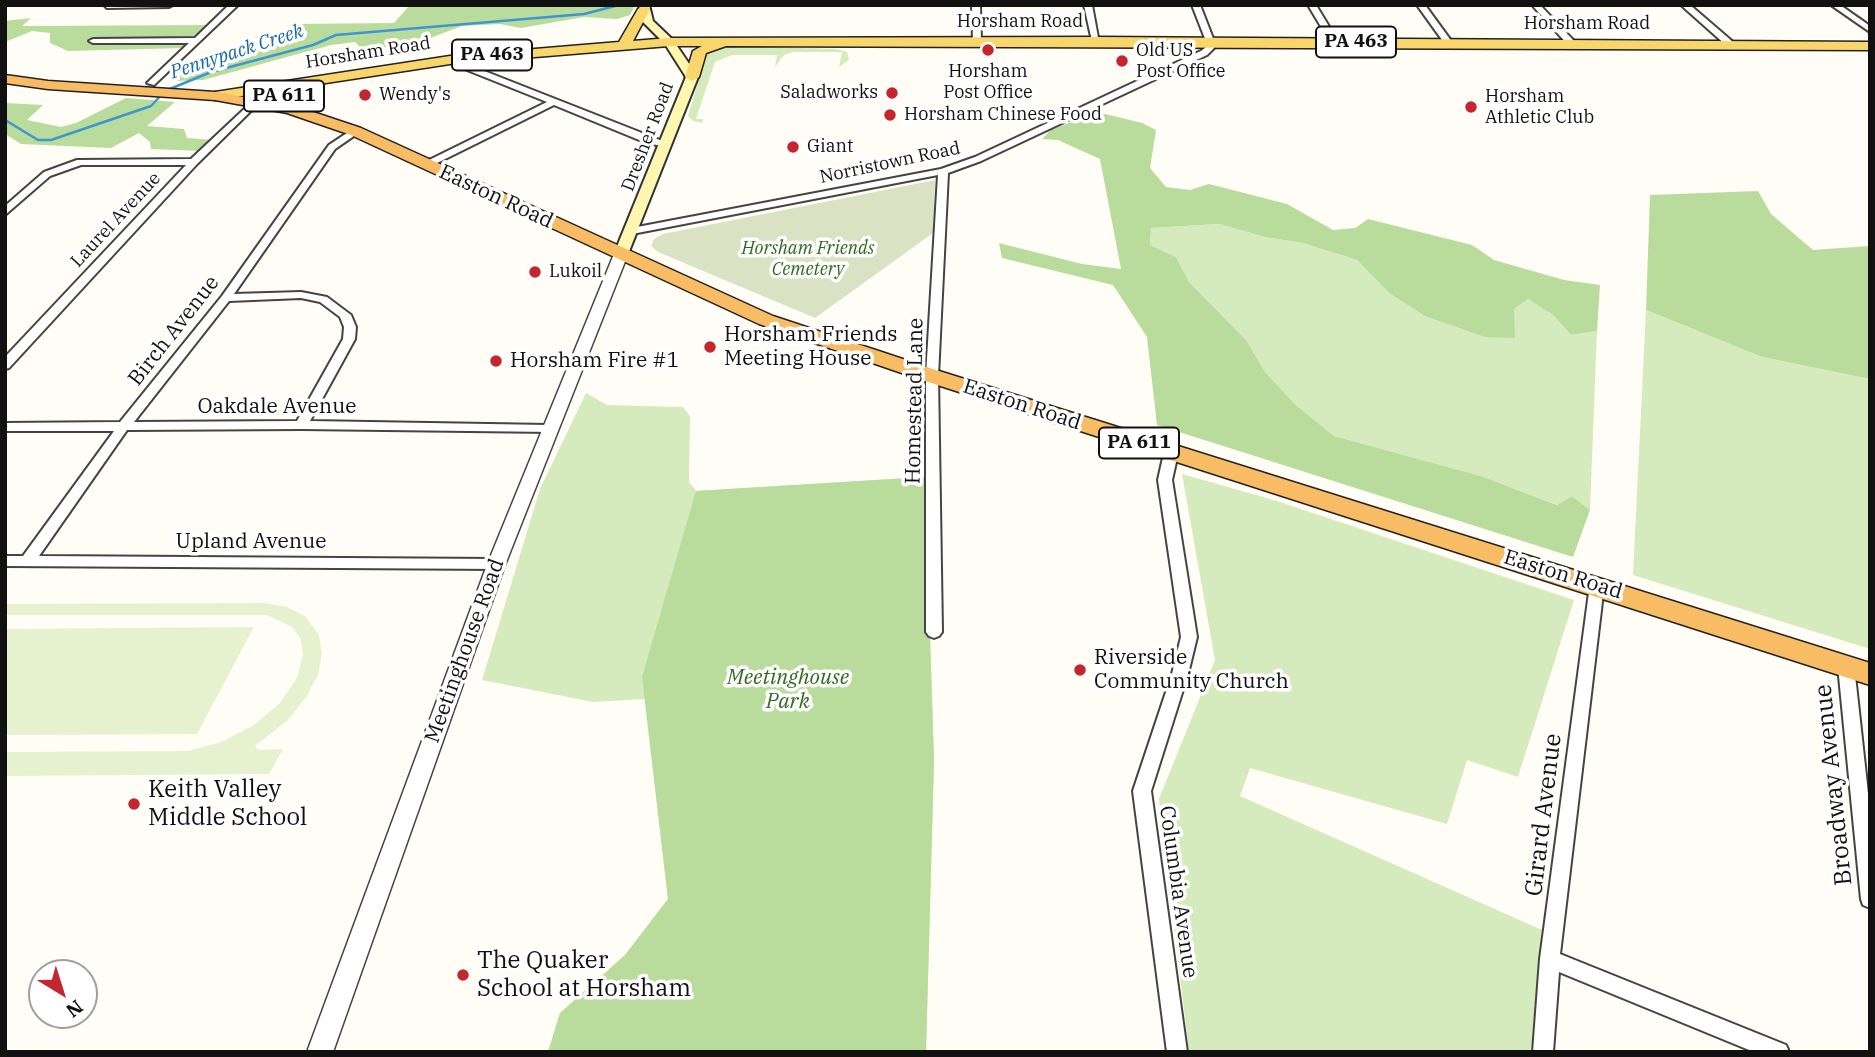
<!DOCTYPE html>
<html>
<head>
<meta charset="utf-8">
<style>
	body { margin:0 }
	#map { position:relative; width:1875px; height:1057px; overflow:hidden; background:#fffdf5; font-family:"IBM Plex Serif",serif }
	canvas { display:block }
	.frame { position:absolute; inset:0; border:7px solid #111; pointer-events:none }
	.north { position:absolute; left:28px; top:959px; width:70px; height:70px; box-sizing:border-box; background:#fff; border:2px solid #a0a0a0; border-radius:50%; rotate:142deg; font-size:19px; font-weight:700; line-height:28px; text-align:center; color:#111 }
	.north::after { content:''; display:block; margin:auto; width:24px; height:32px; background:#c4262e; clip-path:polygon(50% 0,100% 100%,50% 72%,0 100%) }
</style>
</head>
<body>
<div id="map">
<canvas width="1875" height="1057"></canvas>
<div class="frame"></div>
<div class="north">N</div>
</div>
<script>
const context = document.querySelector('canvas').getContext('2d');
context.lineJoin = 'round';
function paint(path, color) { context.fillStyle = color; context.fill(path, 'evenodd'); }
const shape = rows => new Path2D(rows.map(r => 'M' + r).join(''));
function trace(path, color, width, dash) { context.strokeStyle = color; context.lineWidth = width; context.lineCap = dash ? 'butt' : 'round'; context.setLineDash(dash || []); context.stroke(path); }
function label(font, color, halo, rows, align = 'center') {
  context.font = font + ' "IBM Plex Serif",serif'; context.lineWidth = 7; context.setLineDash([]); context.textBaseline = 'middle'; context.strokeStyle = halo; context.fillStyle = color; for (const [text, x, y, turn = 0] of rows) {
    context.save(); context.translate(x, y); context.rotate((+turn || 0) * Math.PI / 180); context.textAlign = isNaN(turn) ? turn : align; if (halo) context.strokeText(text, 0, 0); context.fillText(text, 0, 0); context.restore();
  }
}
const green = shape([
	[720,46,837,49,847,52,849,60,839,67,842,52,793,52,784,55,775,67,777,55,732,55,715,62,696,119,703,119,702,123,693,121,688,116,702,70,704,52],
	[1219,224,1265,237,1303,243,1357,260,1388,292,1514,309,1528,299,1553,315,1571,335,1597,331,1590,510,1572,496,1558,505,1481,476,1334,436,1297,406,1265,372,1246,340,1189,282,1176,257,1150,245,1151,228],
	[1646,310,1762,357,1870,379,1870,649,1633,575],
	[586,393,607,405,683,407,690,416,689,482,696,491,925,477,934,761,926,1052,548,1052,560,1013,625,955,668,899,645,699,593,702,482,680,540,489],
	[1182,474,1277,501,1574,600,1518,777,1467,760,1447,824,1250,768,1240,796,1542,930,1531,1052,1189,1052,1159,799,1215,660]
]);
const forest = shape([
	[410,5,635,5,630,15,617,19,584,17,521,28,500,24,462,26,417,43,363,50,355,42,331,45,203,80,175,81,184,70,265,49,295,24,394,23],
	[31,18,22,26,210,25,185,48,68,51,50,43,50,33,32,31,5,42,5,21],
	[126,98,175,102,147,126,184,129,187,138,213,140,201,151,151,149,150,142,139,133,111,148,21,144,5,134,5,103,43,105,27,120,61,127,76,123],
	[1097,112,1142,123,1156,130,1150,168,1166,187,1190,190,1209,184,1287,204,1333,230,1355,228,1368,219,1472,245,1494,260,1564,280,1600,285,1597,331,1571,335,1553,315,1528,299,1514,309,1515,338,1485,337,1425,316,1388,292,1357,260,1303,243,1265,237,1219,224,1151,228,1150,245,1176,257,1189,282,1246,340,1265,372,1297,406,1334,436,1481,476,1557,505,1572,496,1590,510,1573,557,1157,425,1147,337,1113,285,1002,258,999,243,1082,264,1121,269,1100,159,1058,140,1042,139,1051,130],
	[1758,191,1771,214,1813,250,1870,246,1870,379,1762,357,1646,310,1650,195],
	[925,477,934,761,926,1052,548,1052,560,1013,625,955,668,899,642,677,696,491]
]);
const cemetery = shape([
	[935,180,933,233,815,318,658,252,651,246,654,239,663,234]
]);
const pitch = shape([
	[265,603,287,607,305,616,319,635,322,653,318,675,306,697,288,720,255,746,258,750,283,749,269,774,5,776,5,752,188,751,221,742,254,725,280,703,297,678,303,655,301,639,292,627,267,615,5,615,5,604],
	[254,627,197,734,5,735,5,629]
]);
const stream = shape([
	[5,120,38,140,51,140,151,106,165,91,211,72,313,45,336,35,584,14,619,5]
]);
const minor = shape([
	[104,5,173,5,169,7,107,8,104,5],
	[229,5,238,5,154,85,147,83,189,43,93,43,89,41,93,39,195,38,229,5],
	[972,5,980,5,981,41,977,43,973,41,972,5],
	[1084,5,1092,5,1099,43,1092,41,1084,5],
	[1192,5,1200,5,1214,41,1214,48,1207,55,981,161,948,173,938,376,942,632,939,636,934,638,929,636,926,632,926,376,938,175,632,234,627,231,632,228,941,169,975,157,1201,51,1206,47,1206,41,1192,5],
	[1308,5,1316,5,1339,43,1338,45,1332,45,1308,5],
	[1417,5,1425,5,1452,42,1451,44,1445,44,1417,5],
	[1532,5,1540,5,1575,42,1575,46,1569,46,1532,5],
	[1681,5,1690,5,1733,42,1733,46,1727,46,1681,5],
	[1831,5,1840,5,1870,26,1870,32,1831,5],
	[468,55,472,58,474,67,670,144,665,147,644,142,554,105,429,167,423,167,423,163,547,102,467,70,464,58,468,55],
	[256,98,259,99,259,103,197,164,9,368,5,369,5,357,186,165,81,165,50,176,5,215,5,206,44,172,77,160,191,159,256,98],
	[353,129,361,131,335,149,234,294,301,292,327,297,351,315,356,327,355,339,310,421,548,425,553,426,554,429,553,432,301,429,127,430,39,556,496,559,501,561,503,565,501,569,5,566,5,556,23,556,114,431,5,431,5,423,120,422,222,296,329,145,353,129],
	[301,298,320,302,340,317,344,327,343,339,297,421,134,422,229,301,301,298],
	[1171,448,1178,453,1172,480,1197,637,1188,674,1151,791,1187,1052,1167,1052,1133,791,1172,674,1181,637,1158,480,1164,453,1171,448],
	[1597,579,1602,581,1604,585,1560,954,1786,1045,1789,1052,1754,1052,1559,972,1553,1052,1533,1052,1540,959,1590,585,1592,581,1597,579],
	[1846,659,1852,661,1854,666,1870,812,1870,908,1863,905,1861,899,1838,666,1840,661,1846,659]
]);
const tertiary = shape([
	[621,250,628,254,505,565,333,1052,307,1052,487,565,614,254,621,250]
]);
const secondary = shape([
	[639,5,649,5,653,21,673,40,698,77,628,254,621,258,614,254,686,77,665,44,643,22,639,5]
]);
const primary = shape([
	[644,5,650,9,633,41,669,38,1096,37,1870,42,1870,50,726,46,706,53,699,77,692,81,685,77,693,51,702,46,669,46,450,64,215,100,208,96,215,92,450,56,619,42,638,9,644,5]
]);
const trunk = shape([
	[5,75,48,81,215,92,295,106,361,128,773,316,939,371,1870,663,1870,685,925,381,759,324,351,135,287,113,215,100,48,89,5,83,5,75]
]);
const markers = [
	[988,50,7,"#c4262e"],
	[1122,61,7,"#c4262e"],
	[892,93,7,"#c4262e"],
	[365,95,7,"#c4262e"],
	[1471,107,7,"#c4262e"],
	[890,115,7,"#c4262e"],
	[793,147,7,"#c4262e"],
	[535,272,7,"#c4262e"],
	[710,347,7,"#c4262e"],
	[496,361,7,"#c4262e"],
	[1080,670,7,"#c4262e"],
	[134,804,7,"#c4262e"],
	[463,975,7,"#c4262e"]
];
const farStreetnames = [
	["Horsham Road",1020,22],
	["Horsham Road",1587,24],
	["Horsham Road",368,53,-9],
	["Dresher Road",648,137,-69],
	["Norristown Road",890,163,-12],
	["Laurel Avenue",116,220,-47]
];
const farPoinames = [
	["Old US",1136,51],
	["Post Office",1136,72],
	["Horsham",988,72,"center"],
	["Post Office",988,93,"center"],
	["Saladworks",878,93,"right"],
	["Wendy's",379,95],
	["Horsham",1485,97],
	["Athletic Club",1485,118],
	["Horsham Chinese Food",904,115],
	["Giant",807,147],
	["Lukoil",549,272]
];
const farParknames = [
	["Horsham Friends",808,249],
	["Cemetery",808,270]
];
const shields = [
	[1356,42,80],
	[492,55,80],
	[284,96,80],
	[1139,443,80]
];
const shieldNames = [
	["PA 463",1356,42],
	["PA 463",492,55],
	["PA 611",284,96],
	["PA 611",1139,443]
];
const farWaternames = [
	["Pennypack Creek",237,52,-18]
];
const streetNames = [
	["Easton Road",496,197,25],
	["Birch Avenue",174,331,-52],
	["Homestead Lane",915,401,-89],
	["Easton Road",1022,405,18],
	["Oakdale Avenue",277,407],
	["Upland Avenue",251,542],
	["Easton Road",1563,575,17],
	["Meetinghouse Road",465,651,-70],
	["Columbia Avenue",1178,892,82]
];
const poiNames = [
	["Horsham Friends",724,335],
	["Meeting House",724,359],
	["Horsham Fire #1",510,361],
	["Riverside",1094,658],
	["Community Church",1094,682]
];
const parkNames = [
	["Meetinghouse",788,678],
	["Park",788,702]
];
const nearStreetnames = [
	["Broadway Avenue",1834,785,-96],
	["Girard Avenue",1544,815,-83]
];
const nearPoinames = [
	["Keith Valley",148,790],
	["Middle School",148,818],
	["The Quaker",477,961],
	["School at Horsham",477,989]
];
paint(green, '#d5ebbd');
paint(forest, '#b9dc9c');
paint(cemetery, '#d9e3c4');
paint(pitch, '#e6f2cf');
trace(stream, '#3f96cf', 2.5);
trace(minor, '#444', 4);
trace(tertiary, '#444', 3);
trace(secondary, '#333', 4);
trace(primary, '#222', 3);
trace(trunk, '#222', 3);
paint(minor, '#fff');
paint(tertiary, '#fff');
paint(secondary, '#fff6b0');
paint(primary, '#f9d66b');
paint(trunk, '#f7bc64');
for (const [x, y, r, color] of markers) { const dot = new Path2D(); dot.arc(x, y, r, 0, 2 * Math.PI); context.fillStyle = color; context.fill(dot); trace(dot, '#fff', 2.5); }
label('18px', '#111', '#fff', farStreetnames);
label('18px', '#111', '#fff', farPoinames, 'left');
label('italic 18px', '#2f6b1f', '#fff', farParknames);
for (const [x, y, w] of shields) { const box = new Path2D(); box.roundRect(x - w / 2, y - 15.5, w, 31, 5); context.fillStyle = '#fff'; context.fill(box); trace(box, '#111', 2); }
label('bold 19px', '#111', null, shieldNames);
label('italic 19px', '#1768a6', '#fff', farWaternames);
label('21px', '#111', '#fff', streetNames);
label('21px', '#111', '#fff', poiNames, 'left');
label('italic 21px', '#2f6b1f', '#fff', parkNames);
label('24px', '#111', '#fff', nearStreetnames);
label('24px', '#111', '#fff', nearPoinames, 'left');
</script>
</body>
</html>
